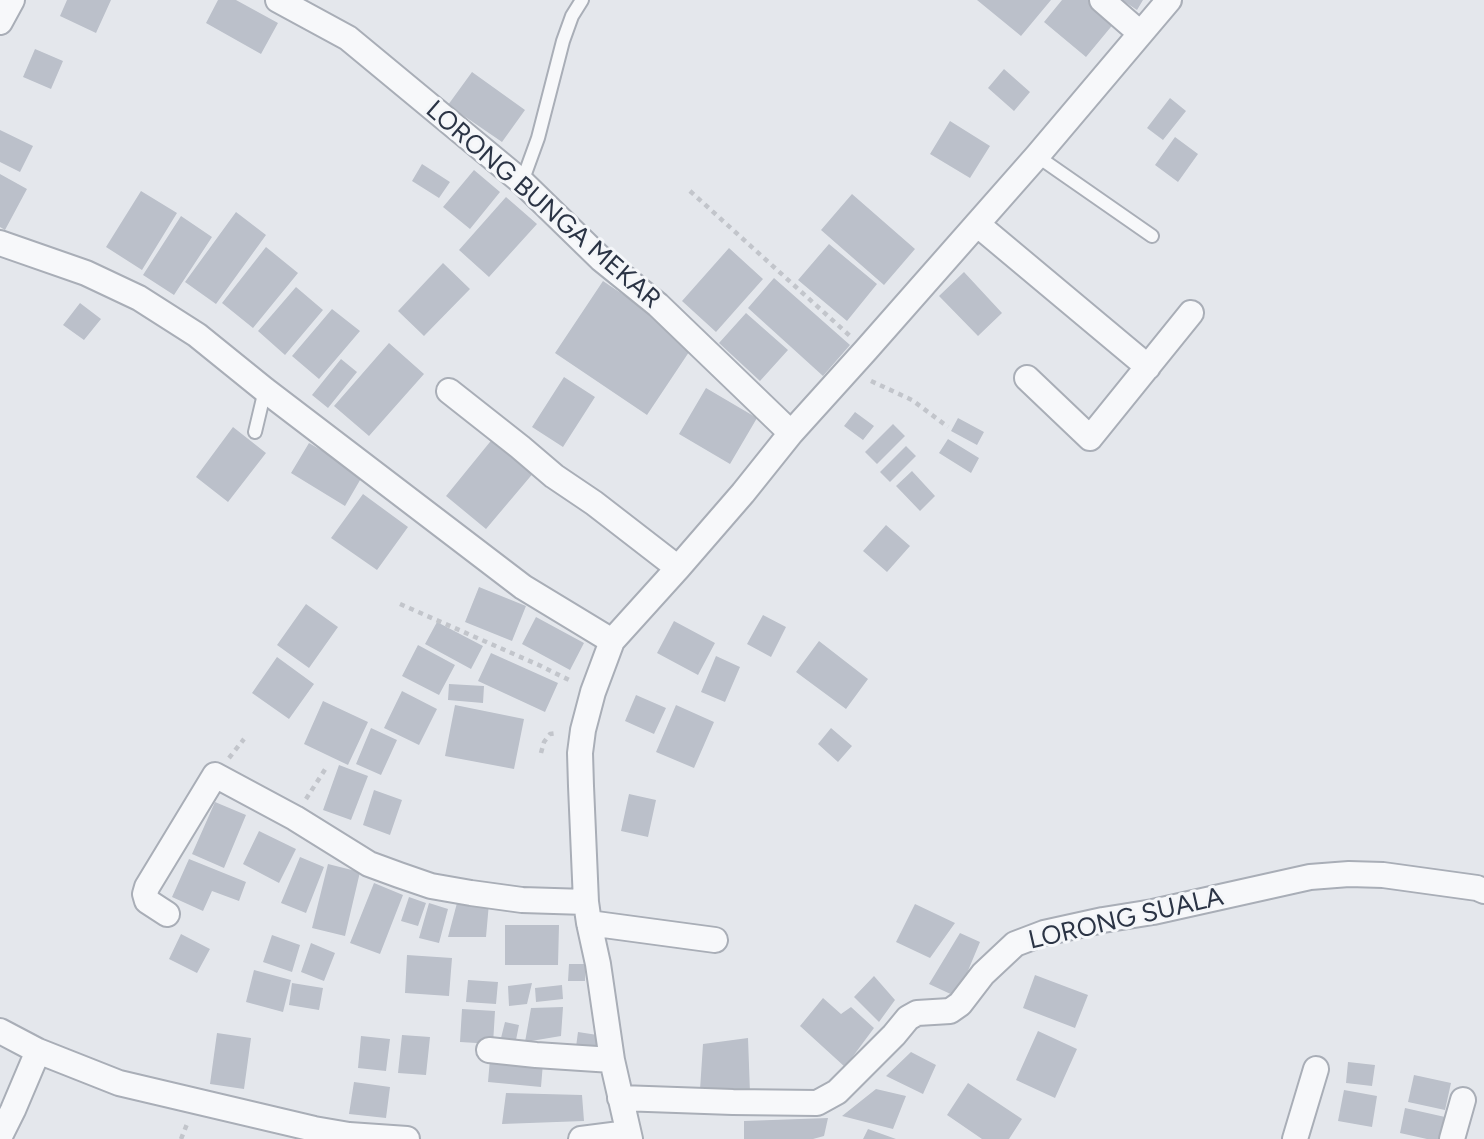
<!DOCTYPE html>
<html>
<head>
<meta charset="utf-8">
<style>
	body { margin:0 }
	canvas { display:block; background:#e4e7ec }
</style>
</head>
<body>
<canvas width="1484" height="1139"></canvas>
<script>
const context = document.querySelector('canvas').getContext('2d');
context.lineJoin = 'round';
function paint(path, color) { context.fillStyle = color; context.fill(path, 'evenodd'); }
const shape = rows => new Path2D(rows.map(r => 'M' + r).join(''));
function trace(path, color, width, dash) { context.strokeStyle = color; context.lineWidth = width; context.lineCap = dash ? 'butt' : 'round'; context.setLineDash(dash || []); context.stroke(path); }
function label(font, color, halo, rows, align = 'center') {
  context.font = font + ' Figtree,sans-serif'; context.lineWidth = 6; context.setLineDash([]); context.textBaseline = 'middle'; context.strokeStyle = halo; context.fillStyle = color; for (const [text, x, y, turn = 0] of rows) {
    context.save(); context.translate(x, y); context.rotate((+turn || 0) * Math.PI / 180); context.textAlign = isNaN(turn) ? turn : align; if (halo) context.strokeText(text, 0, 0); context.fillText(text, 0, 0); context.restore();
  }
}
const building = shape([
	[67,0,111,0,96,33,60,16],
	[218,0,236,0,278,23,261,54,206,23],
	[977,0,1051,0,1021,36],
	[1062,0,1089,0,1115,22,1086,57,1044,22],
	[1122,0,1143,0,1137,10],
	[35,49,63,61,51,89,23,77],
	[1004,69,1030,92,1014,111,988,88],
	[472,72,525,110,502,142,448,105],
	[1170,98,1186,111,1163,140,1147,128],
	[950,121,990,146,970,178,930,154],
	[0,130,33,146,20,172,0,162],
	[1175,137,1198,154,1178,182,1155,165],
	[422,164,450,182,439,198,412,181],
	[474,170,500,192,470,229,443,207],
	[0,174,27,189,5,230,0,227],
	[141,191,177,213,142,270,106,247],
	[852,194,915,249,884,285,821,230],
	[506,197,537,224,489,277,459,250],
	[236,212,266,235,216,304,185,282],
	[181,216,212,237,174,295,143,275],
	[829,244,877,284,847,321,798,280],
	[266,247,298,273,253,328,222,303],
	[729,248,763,279,716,332,682,301],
	[443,263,470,289,424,336,398,311],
	[964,272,1002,313,978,336,939,296],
	[774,278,850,345,823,376,748,308],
	[603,281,695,343,647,415,555,353],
	[296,287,323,310,285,355,258,331],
	[80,303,101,319,84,340,63,325],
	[332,309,360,331,319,379,292,356],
	[746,313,788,350,760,381,719,343],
	[389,343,424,374,369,436,334,406],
	[341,359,357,372,328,408,312,395],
	[564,377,595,397,563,447,532,427],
	[706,388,757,418,730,464,679,434],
	[855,412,874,426,863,440,844,426],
	[958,418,984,432,977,445,951,431],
	[893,424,905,436,877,464,865,452],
	[233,427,266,453,228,502,196,477],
	[494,437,535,471,486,529,446,496],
	[948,439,979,458,971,473,939,453],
	[309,443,363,475,345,506,291,473],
	[906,446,916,456,890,482,880,472],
	[912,471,935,496,920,511,896,486],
	[363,494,408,527,377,570,331,538],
	[886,525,910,546,887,572,863,551],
	[479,587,526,606,512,641,465,622],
	[306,604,338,627,309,668,277,645],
	[763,615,786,627,771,657,747,644],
	[536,617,584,643,570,670,522,644],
	[674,621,715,643,698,675,657,653],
	[437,622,483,646,471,669,425,644],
	[819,641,868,679,846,709,796,672],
	[418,645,455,665,439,695,402,676],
	[491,653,558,683,545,712,478,681],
	[716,656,740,667,725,702,701,692],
	[277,657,314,684,289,719,252,693],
	[449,684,484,686,483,703,448,700],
	[402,691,437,709,419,745,384,728],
	[636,695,666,708,654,734,625,721],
	[323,701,368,722,348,765,304,744],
	[455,705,524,719,514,769,445,756],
	[676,705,714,722,694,768,656,752],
	[371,728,397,740,381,775,356,764],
	[831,728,852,746,838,762,818,744],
	[339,765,368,776,351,820,323,810],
	[374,790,402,800,390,835,363,825],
	[629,794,656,800,648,837,621,831],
	[215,802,246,815,224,868,192,854],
	[259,831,296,849,279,883,243,864],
	[300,857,324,867,306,913,281,903],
	[189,859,246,882,239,901,212,891,203,911,172,897],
	[328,864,360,872,345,936,312,928],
	[374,883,403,895,380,954,350,943],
	[409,897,426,903,418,926,401,921],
	[429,903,448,909,439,943,419,938],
	[457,903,489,903,486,937,448,937],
	[915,904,955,923,930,958,896,942],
	[505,925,559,925,558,965,505,965],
	[960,933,980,942,957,997,929,984],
	[181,934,210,949,197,973,169,959],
	[272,935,300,945,292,972,263,962],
	[311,943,335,953,324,981,301,972],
	[407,955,452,958,449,996,405,993],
	[569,964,586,964,585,981,568,981],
	[254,970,291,980,283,1012,246,1002],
	[1035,975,1088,995,1075,1028,1023,1008],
	[874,976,895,1000,879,1022,854,997],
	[468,980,498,982,496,1004,466,1002],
	[292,983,323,988,319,1010,289,1005],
	[532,983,527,1004,509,1006,508,986],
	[562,985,563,999,536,1002,535,988],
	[823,998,841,1014,851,1007,874,1028,845,1067,800,1026],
	[563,1007,561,1036,525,1042,531,1008],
	[462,1009,495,1011,493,1044,460,1042],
	[505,1022,519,1025,515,1045,500,1042],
	[1038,1031,1077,1049,1055,1098,1016,1080],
	[578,1032,604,1036,601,1051,576,1047],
	[217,1033,251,1038,244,1089,210,1084],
	[402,1035,430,1037,426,1075,398,1073],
	[361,1036,390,1039,386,1071,358,1068],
	[748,1038,750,1093,700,1090,703,1044],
	[911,1052,936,1065,923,1094,886,1076],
	[490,1059,543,1063,541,1087,488,1082],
	[1348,1062,1375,1065,1372,1086,1346,1083],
	[1414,1075,1451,1083,1445,1110,1408,1102],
	[354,1082,390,1087,386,1118,349,1114],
	[968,1083,1022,1119,1009,1139,982,1139,947,1115],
	[876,1089,906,1096,893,1129,842,1116],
	[1344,1090,1377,1096,1372,1127,1338,1121],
	[506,1093,582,1095,584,1121,502,1124],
	[1405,1108,1445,1117,1440,1139,1427,1139,1400,1133],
	[828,1118,824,1136,813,1139,744,1139,744,1121],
	[868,1129,896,1139,863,1139]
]);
const path = shape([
	[690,191,850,336],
	[871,381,912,400,948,427],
	[400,604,541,666,573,682],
	[541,753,544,742,550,734,558,733],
	[229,758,244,739],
	[306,799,326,768],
	[181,1139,187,1124]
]);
const service = shape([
	[1037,156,1152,236],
	[522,182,538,138,563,41,572,16,582,0],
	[255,432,265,390]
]);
const minor = shape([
	[278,0,348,38,522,182,601,259,658,305,791,433],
	[1102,0,1140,33],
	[0,22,12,0],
	[977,224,1148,367],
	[0,243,86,273,139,298,197,335,265,390,523,587,612,641],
	[1027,378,1090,438,1191,313],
	[449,391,520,447,554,476,594,503,678,568],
	[167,914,147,901,145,894,147,887,215,775,295,818,369,864,399,875,431,886,471,893,522,900,586,902],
	[589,923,715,940],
	[0,1031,38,1051,119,1083,314,1129,349,1135,407,1139],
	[489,1050,536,1055,612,1060],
	[620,1098,733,1102,817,1103,837,1092,894,1035,908,1018,917,1013,950,1011,960,1004,983,974,1015,944,1044,933,1103,920,1153,912,1310,877,1349,874,1383,875,1477,888,1484,891],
	[0,1136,13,1110,38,1051],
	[581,1139,628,1133],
	[630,1139,612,1060,598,964,589,923,586,902,581,786,580,753,583,730,593,692,612,641,678,568,743,493,791,433,866,350,1037,156,1169,0],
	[1295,1139,1316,1069],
	[1452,1139,1463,1100]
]);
const streetNames = [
	["LORONG BUNGA MEKAR",543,205,41],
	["LORONG SUALA",1126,919,-13]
];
paint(building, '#bbc0ca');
trace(service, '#a9aeb7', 16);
trace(minor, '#a9aeb7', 28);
trace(path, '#c2c5cb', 4.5, [5, 5]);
trace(service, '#f7f8fa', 12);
trace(minor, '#f7f8fa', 24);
label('26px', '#2b3445', '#f4f6f9', streetNames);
</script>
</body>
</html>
